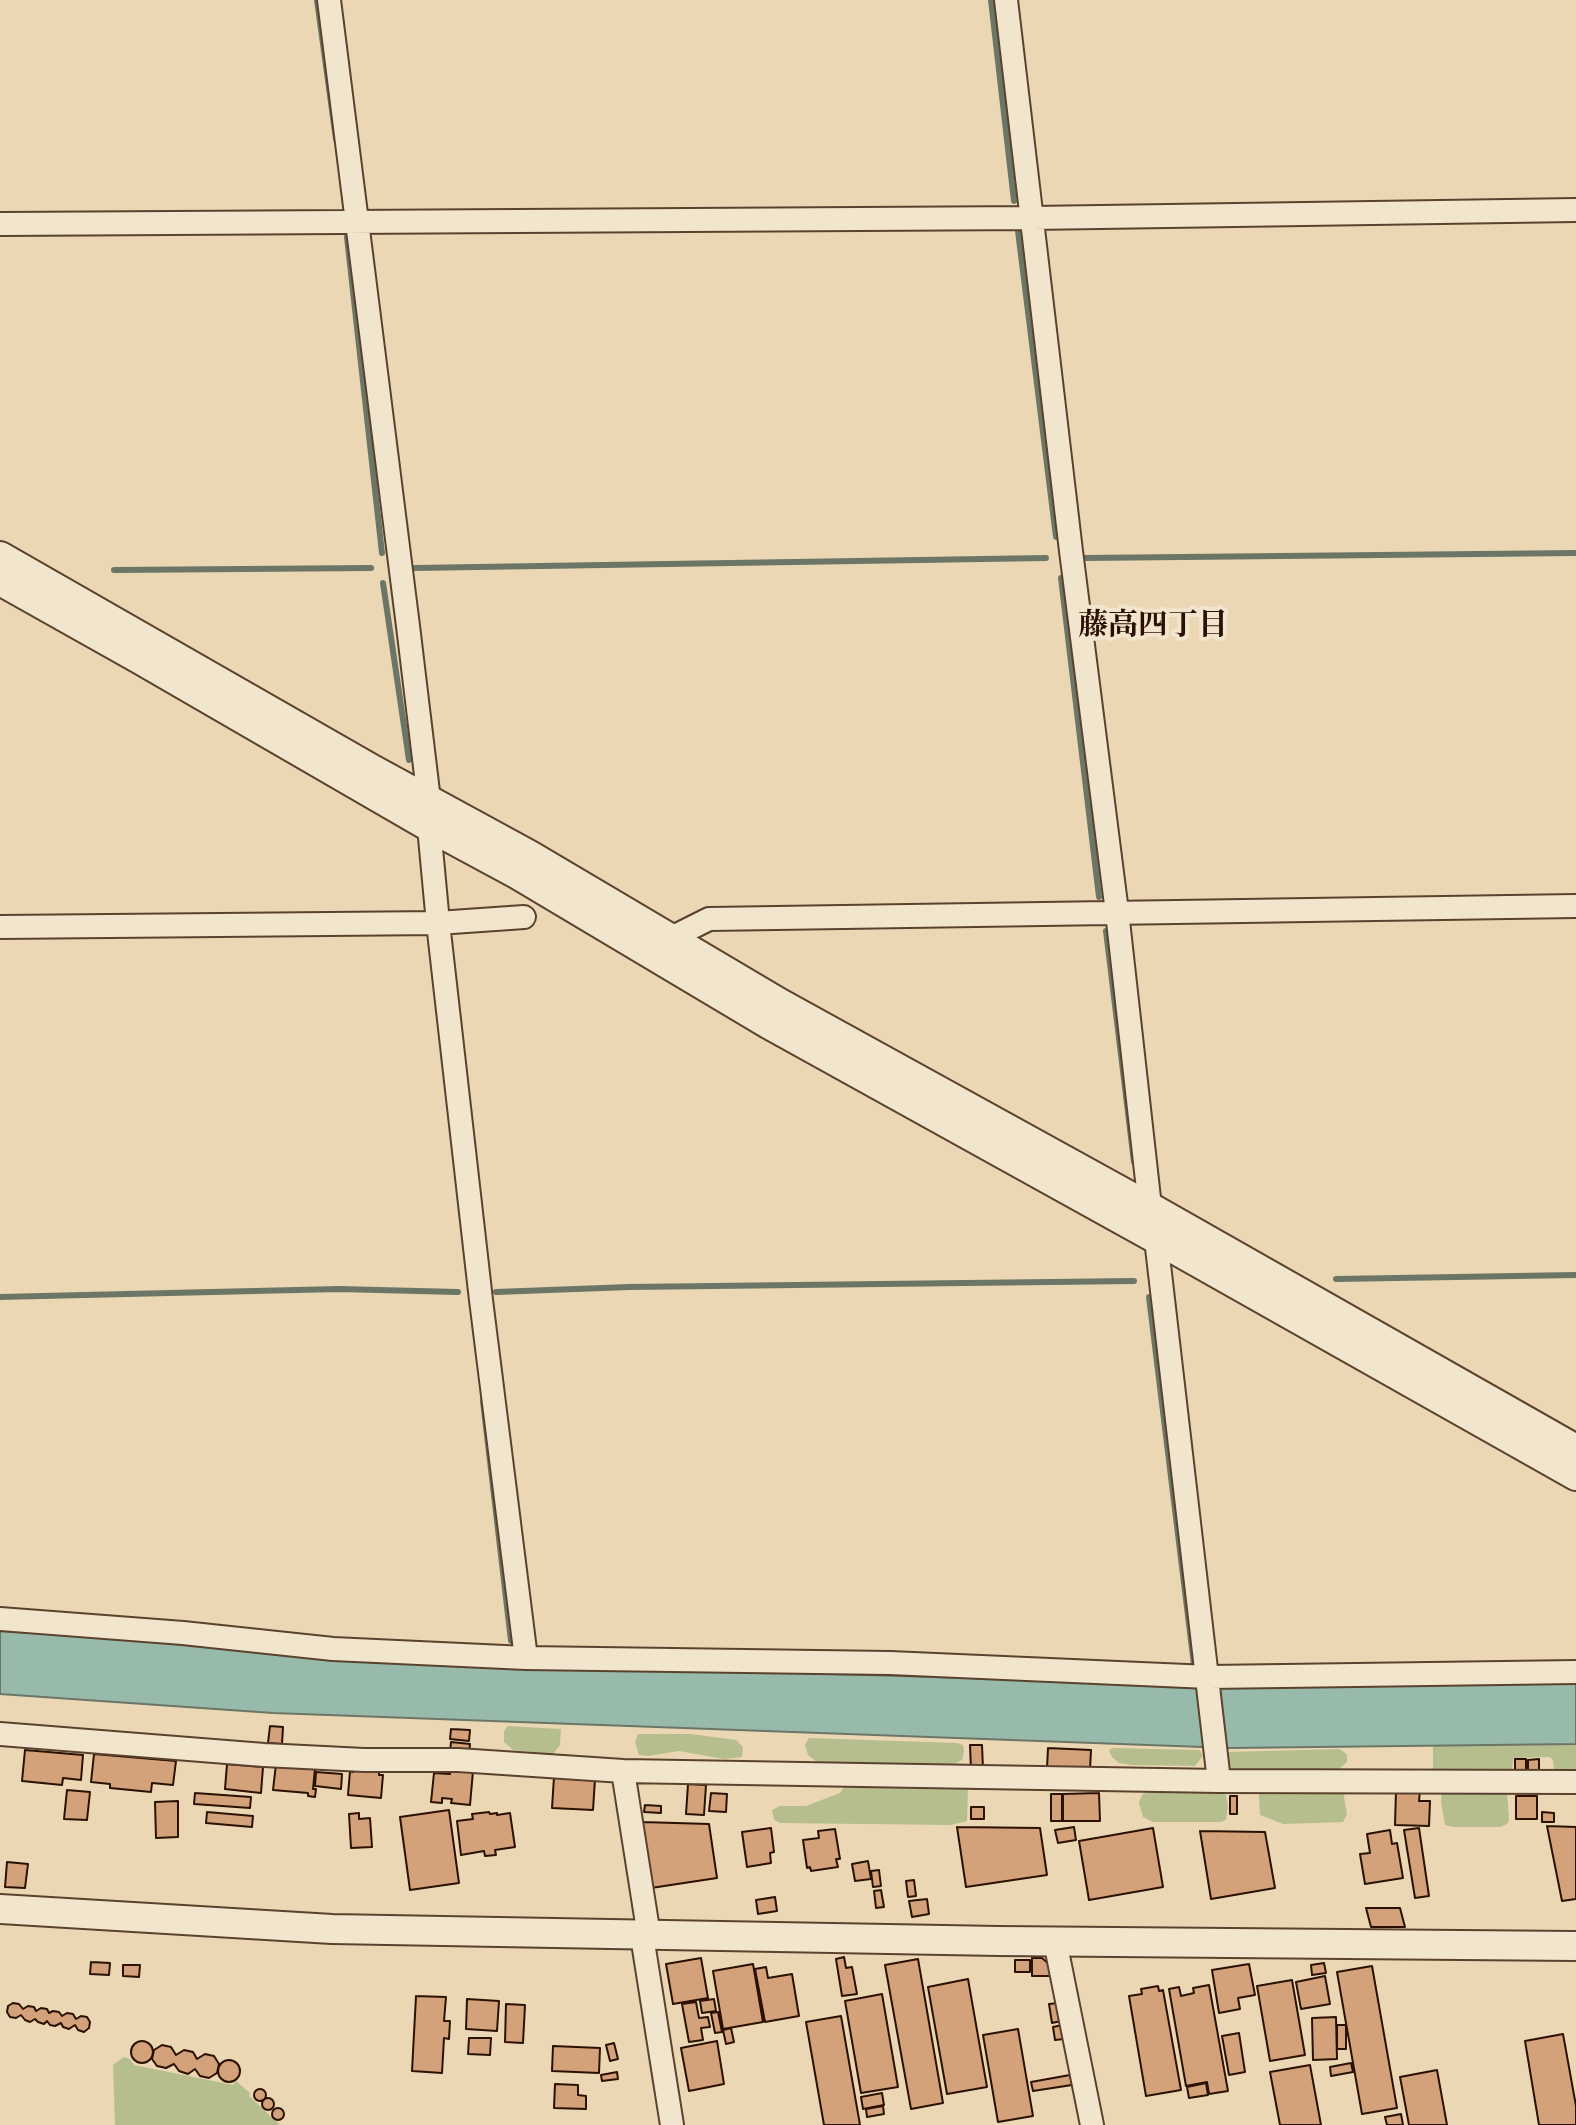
<!DOCTYPE html>
<html>
<head>
<meta charset="utf-8">
<style>
	body { margin:0 }
	canvas { display:block; background:#ebd7b3 }
</style>
</head>
<body>
<canvas width="1576" height="2125"></canvas>
<script>
const context = document.querySelector('canvas').getContext('2d');
context.lineJoin = 'round';
function paint(path, color) { context.fillStyle = color; context.fill(path, 'evenodd'); }
const shape = rows => new Path2D(rows.map(r => 'M' + r).join(''));
function trace(path, color, width, dash) { context.strokeStyle = color; context.lineWidth = width; context.lineCap = dash ? 'butt' : 'round'; context.setLineDash(dash || []); context.stroke(path); }
function label(font, color, halo, rows, align = 'center') {
  context.font = font + ' "Libre Bodoni","Noto Serif JP",serif'; context.lineWidth = 8; context.setLineDash([]); context.textBaseline = 'middle'; context.strokeStyle = halo; context.fillStyle = color; for (const [text, x, y, turn = 0] of rows) {
    context.save(); context.translate(x, y); context.rotate((+turn || 0) * Math.PI / 180); context.textAlign = isNaN(turn) ? turn : align; if (halo) context.strokeText(text, 0, 0); context.fillText(text, 0, 0); context.restore();
  }
}
const green = shape([
	[508,1726,561,1729,560,1745,553,1754,513,1750,504,1742,504,1731],
	[638,1734,691,1734,736,1740,743,1747,742,1757,724,1759,679,1751,648,1756,639,1755,635,1742],
	[809,1738,957,1743,963,1745,964,1751,962,1760,954,1764,817,1762,808,1755,805,1745],
	[1576,1744,1576,1774,1554,1772,1553,1760,1550,1757,1515,1758,1513,1759,1512,1772,1435,1773,1433,1769,1433,1746],
	[1113,1748,1200,1750,1203,1756,1195,1766,1132,1765,1119,1763,1112,1757,1109,1750],
	[1339,1749,1347,1754,1347,1762,1338,1770,1238,1775,1229,1766,1226,1757,1227,1752],
	[848,1781,968,1784,967,1821,951,1825,780,1823,774,1820,772,1810,780,1806,806,1806,840,1793],
	[1155,1787,1223,1791,1226,1795,1228,1806,1226,1820,1221,1822,1153,1822,1143,1817,1139,1803,1142,1795],
	[1262,1790,1343,1791,1347,1814,1343,1822,1283,1824,1260,1815,1259,1795],
	[1442,1792,1507,1792,1509,1819,1508,1823,1501,1827,1454,1827,1445,1825,1441,1801],
	[124,2057,130,2059,134,2065,233,2085,236,2081,250,2093,249,2096,280,2125,115,2125,113,2065]
]);
const water = shape([
	[0,1631,514,1665,1216,1685,1576,1682,1576,1744,1230,1748,273,1713,0,1694,0,1631]
]);
const stream = shape([
	[317,0,336,139],
	[991,0,1014,201],
	[1018,231,1056,537],
	[347,237,382,553],
	[1085,558,1576,553],
	[414,568,1046,558],
	[114,570,371,568],
	[1061,578,1099,897],
	[383,583,409,760],
	[1106,931,1134,1162],
	[1336,1279,1576,1275],
	[496,1292,629,1287,1134,1281],
	[0,1297,339,1289,458,1292],
	[1149,1297,1194,1665],
	[483,1401,511,1641]
]);
const building = shape([
	[270,1726,283,1727,282,1744,268,1743,270,1726],
	[451,1729,470,1730,469,1741,450,1739,451,1729],
	[451,1742,470,1744,469,1753,450,1752,451,1742],
	[970,1745,982,1745,983,1769,971,1770,970,1745],
	[1048,1748,1091,1750,1090,1770,1047,1768,1048,1748],
	[25,1750,83,1755,81,1780,63,1778,62,1785,22,1781,25,1750],
	[94,1754,176,1761,173,1785,152,1783,151,1792,110,1788,110,1784,91,1782,94,1754],
	[1515,1759,1526,1759,1526,1771,1515,1771,1515,1759],
	[1539,1759,1539,1772,1528,1772,1528,1760,1539,1759],
	[227,1764,263,1767,261,1793,225,1789,227,1764],
	[276,1764,315,1768,313,1789,316,1789,315,1797,308,1796,308,1793,273,1790,276,1764],
	[353,1769,379,1770,379,1775,383,1775,381,1798,348,1795,350,1771,353,1772,353,1769],
	[450,1769,473,1771,470,1805,451,1803,452,1799,442,1798,442,1803,431,1802,434,1773,450,1774,450,1769],
	[316,1772,342,1774,341,1789,315,1786,316,1772],
	[554,1777,595,1779,593,1810,552,1808,554,1777],
	[688,1784,706,1785,704,1815,686,1814,688,1784],
	[67,1790,90,1792,87,1820,64,1819,67,1790],
	[1396,1790,1420,1791,1419,1801,1430,1801,1429,1826,1395,1825,1396,1790],
	[195,1793,251,1797,250,1808,194,1804,195,1793],
	[711,1793,727,1794,726,1812,709,1811,711,1793],
	[1099,1793,1100,1821,1063,1821,1063,1794,1099,1793],
	[1051,1794,1062,1794,1062,1821,1051,1821,1051,1794],
	[1230,1796,1237,1796,1237,1814,1230,1814,1230,1796],
	[1516,1796,1537,1796,1537,1819,1516,1819,1516,1796],
	[178,1801,178,1837,156,1838,155,1802,178,1801],
	[645,1805,661,1806,661,1813,644,1812,645,1805],
	[971,1807,984,1807,984,1819,971,1819,971,1807],
	[449,1810,459,1883,410,1890,400,1817,449,1810],
	[207,1812,253,1816,252,1827,206,1823,207,1812],
	[489,1812,490,1814,497,1813,497,1815,510,1813,515,1847,495,1850,496,1855,485,1856,484,1851,461,1855,457,1821,473,1819,472,1814,489,1812],
	[1542,1812,1554,1813,1554,1822,1542,1822,1542,1812],
	[359,1813,359,1819,370,1818,372,1847,351,1848,349,1814,359,1813],
	[642,1822,709,1824,717,1878,651,1888,642,1822],
	[1547,1826,1576,1827,1576,1899,1562,1901,1547,1826],
	[957,1827,1040,1828,1047,1875,966,1887,957,1827],
	[1074,1827,1076,1840,1058,1843,1055,1830,1074,1827],
	[771,1828,774,1852,770,1853,771,1863,747,1867,742,1832,771,1828],
	[1153,1828,1163,1887,1089,1900,1079,1841,1153,1828],
	[1419,1828,1429,1896,1415,1898,1404,1830,1419,1828],
	[835,1829,840,1859,836,1859,838,1867,811,1871,810,1867,807,1868,803,1840,819,1838,818,1831,835,1829],
	[1390,1830,1392,1844,1397,1843,1403,1878,1365,1884,1360,1854,1370,1853,1367,1834,1390,1830],
	[1200,1831,1265,1832,1275,1888,1211,1899,1200,1831],
	[868,1861,871,1879,855,1881,852,1864,868,1861],
	[7,1862,28,1864,25,1888,5,1887,7,1862],
	[879,1870,881,1886,873,1887,871,1871,879,1870],
	[914,1880,916,1896,908,1897,906,1881,914,1880],
	[881,1890,884,1907,876,1908,874,1891,881,1890],
	[775,1897,777,1911,758,1914,756,1900,775,1897],
	[927,1899,929,1914,912,1917,909,1901,927,1899],
	[1366,1908,1400,1908,1405,1927,1371,1927,1366,1908],
	[844,1957,846,1968,852,1967,857,1994,842,1996,836,1959,844,1957],
	[701,1958,708,1998,673,2004,666,1964,701,1958],
	[1032,1958,1042,1958,1050,1965,1050,1976,1032,1976,1032,1958],
	[918,1959,943,2103,911,2109,885,1965,918,1959],
	[1015,1960,1030,1960,1030,1972,1015,1972,1015,1960],
	[91,1962,110,1963,109,1975,90,1974,91,1962],
	[1324,1963,1326,1973,1312,1975,1311,1965,1324,1963],
	[753,1964,763,2022,723,2029,713,1971,753,1964],
	[1249,1964,1255,1995,1238,1998,1240,2009,1219,2013,1212,1970,1249,1964],
	[123,1965,140,1965,139,1977,123,1976,123,1965],
	[1372,1966,1397,2108,1362,2114,1337,1972,1372,1966],
	[766,1967,768,1978,792,1974,799,2016,765,2022,755,1969,766,1967],
	[1325,1976,1330,2004,1301,2009,1296,1982,1325,1976],
	[968,1979,987,2087,947,2094,928,1987,968,1979],
	[1292,1980,1305,2055,1270,2061,1257,1986,1292,1980],
	[1209,1985,1228,2091,1209,2094,1207,2082,1186,2086,1169,1989,1179,1987,1181,1996,1194,1993,1193,1988,1209,1985],
	[1158,1986,1159,1991,1163,1990,1181,2090,1146,2096,1129,1996,1142,1994,1141,1989,1158,1986],
	[882,1994,898,2087,861,2093,845,2001,882,1994],
	[416,1996,446,1997,444,2021,450,2021,449,2039,444,2038,442,2073,412,2071,416,1996],
	[467,1999,499,2001,497,2031,466,2029,467,1999],
	[714,1999,716,2011,702,2013,700,2001,714,1999],
	[696,2002,699,2018,708,2017,710,2027,701,2028,703,2040,689,2042,682,2004,696,2002],
	[13,2003,19,2004,23,2009,28,2006,34,2007,36,2011,41,2008,47,2009,49,2013,53,2011,59,2012,62,2016,67,2013,73,2014,76,2019,81,2016,87,2017,90,2022,89,2028,84,2032,78,2030,75,2025,69,2029,63,2027,61,2023,55,2026,50,2025,47,2021,44,2024,38,2022,35,2019,30,2022,25,2020,21,2015,16,2018,10,2017,7,2012,8,2006,13,2003],
	[1058,2003,1061,2021,1052,2023,1049,2004,1058,2003],
	[506,2004,525,2005,523,2043,505,2042,506,2004],
	[718,2012,722,2032,715,2033,711,2013,718,2012],
	[841,2016,860,2125,824,2125,806,2022,841,2016],
	[1336,2017,1337,2059,1313,2060,1312,2018,1336,2017],
	[1062,2025,1064,2039,1055,2040,1053,2027,1062,2025],
	[1337,2025,1346,2025,1346,2049,1337,2049,1337,2025],
	[731,2028,734,2042,726,2044,723,2030,731,2028],
	[1018,2029,1033,2116,998,2122,983,2035,1018,2029],
	[1239,2033,1245,2072,1229,2075,1222,2036,1239,2033],
	[1563,2034,1576,2106,1576,2125,1539,2125,1525,2041,1563,2034],
	[469,2038,491,2038,490,2055,468,2054,469,2038],
	'131 2052a11 11 0 1 1 22 0a11 11 0 1 1-22 0Z',
	[717,2041,724,2084,689,2091,681,2048,717,2041],
	[614,2043,618,2059,610,2061,606,2045,614,2043],
	[162,2045,171,2047,176,2055,184,2050,193,2052,197,2059,205,2054,214,2056,219,2064,217,2073,209,2078,200,2076,195,2069,188,2074,179,2071,174,2064,166,2068,157,2066,152,2059,154,2050,162,2045],
	[553,2046,600,2048,599,2073,552,2071,553,2046],
	'218 2071a11 11 0 1 1 22 0a11 11 0 1 1-22 0Z',
	[1351,2063,1353,2072,1331,2076,1330,2067,1351,2063],
	[1310,2065,1321,2125,1280,2125,1270,2072,1310,2065],
	[1437,2070,1447,2125,1409,2125,1400,2077,1437,2070],
	[617,2072,618,2079,602,2081,601,2075,617,2072],
	[1070,2075,1072,2085,1033,2091,1031,2082,1070,2075],
	[1206,2083,1208,2095,1189,2098,1187,2087,1206,2083],
	[555,2084,578,2085,578,2095,586,2096,586,2109,554,2108,555,2084],
	'254 2095a6 6 0 1 1 12 0a6 6 0 1 1-12 0Z',
	[882,2093,884,2105,863,2109,861,2097,882,2093],
	'262 2104a6 6 0 1 1 12 0a6 6 0 1 1-12 0Z',
	[883,2106,884,2114,867,2117,866,2109,883,2106],
	'272 2114a6 6 0 1 1 12 0a6 6 0 1 1-12 0Z',
	[1401,2114,1403,2125,1387,2125,1385,2117,1401,2114]
]);
const minor = shape([
	[329,0,408,626,429,800,429,827,438,923,481,1300,526,1658],
	[1006,0,1071,551,1117,912,1150,1207],
	[0,224,1032,218,1576,210],
	[0,927,438,923,524,917],
	[671,938,709,919,1576,906],
	[1156,1239,1219,1781],
	[0,1619,183,1633,333,1649,526,1658,890,1663,1209,1677,1576,1672],
	[0,1734,264,1755,364,1760,458,1760,623,1771,1219,1781,1576,1782],
	[623,1771,649,1936],
	[642,1936,672,2125],
	[1055,1941,1092,2125]
]);
const tertiary = shape([
	[0,556,372,769,530,855,780,1003,1150,1207,1576,1449],
	[0,581,139,659,429,827,518,875,768,1024,1156,1239,1576,1476],
	[0,1909,332,1929,999,1941,1576,1946]
]);
const neighbourhoodNames = [
	["藤高四丁目",1153,627]
];
paint(green, '#b6be8e');
paint(water, '#98baab');
trace(water, '#6c7667', 2);
trace(stream, '#6c7667', 6);
paint(building, '#d3a17a');
trace(building, '#2b1101', 2);
trace(minor, '#5b422e', 26);
trace(tertiary, '#5b422e', 32);
trace(minor, '#f2e5ce', 22);
trace(tertiary, '#f2e5ce', 28);
label('bold 30px', '#2b1101', '#f2e5ce', neighbourhoodNames);
</script>
</body>
</html>
